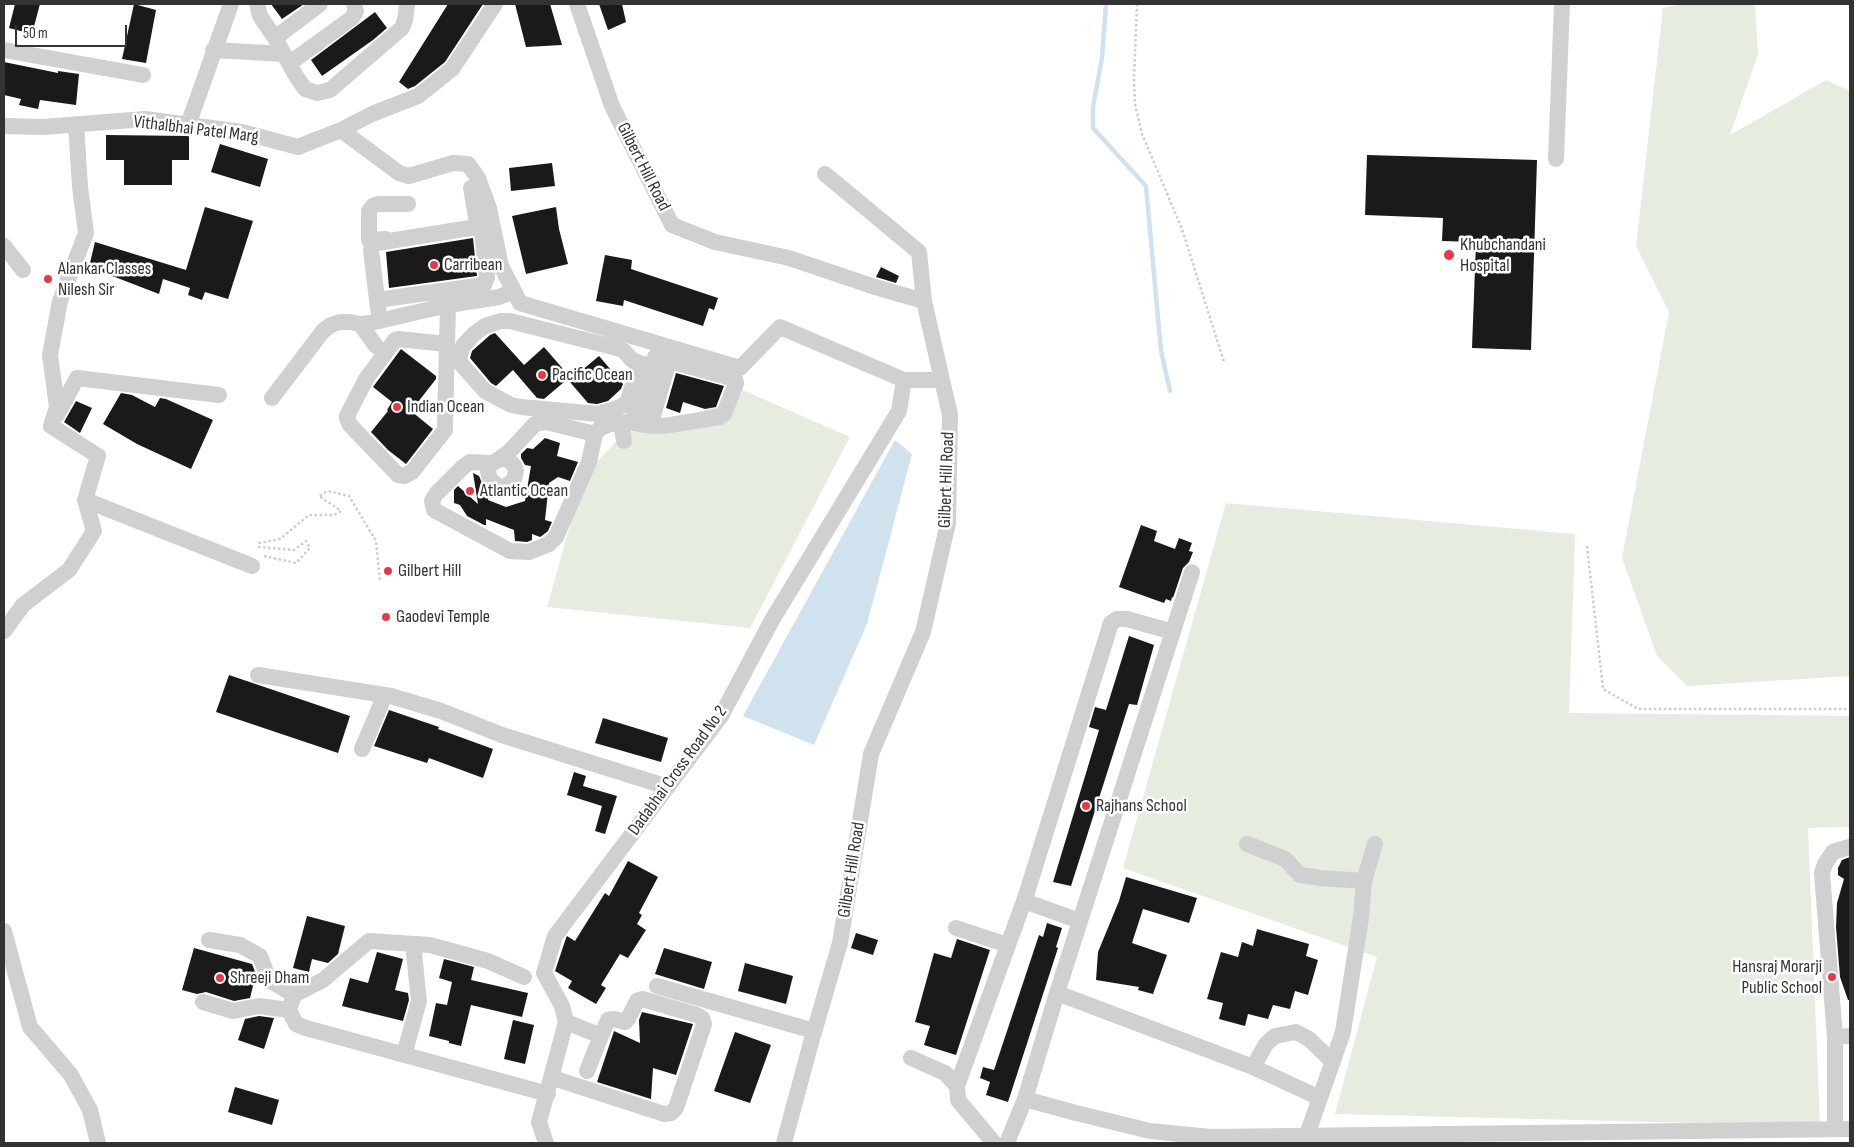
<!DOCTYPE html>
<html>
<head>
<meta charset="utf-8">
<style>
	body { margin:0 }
	#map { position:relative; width:1854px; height:1147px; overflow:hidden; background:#fff; font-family:"Sofia Sans Condensed",sans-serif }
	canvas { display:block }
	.frame { position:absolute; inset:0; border:5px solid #333; pointer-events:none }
	.scale { position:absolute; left:15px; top:25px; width:112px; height:22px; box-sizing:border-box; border:2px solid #333; border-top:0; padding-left:6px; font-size:15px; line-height:18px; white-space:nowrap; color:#333; -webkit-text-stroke:4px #fff; paint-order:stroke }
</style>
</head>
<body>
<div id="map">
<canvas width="1854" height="1147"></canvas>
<div class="frame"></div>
<div class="scale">50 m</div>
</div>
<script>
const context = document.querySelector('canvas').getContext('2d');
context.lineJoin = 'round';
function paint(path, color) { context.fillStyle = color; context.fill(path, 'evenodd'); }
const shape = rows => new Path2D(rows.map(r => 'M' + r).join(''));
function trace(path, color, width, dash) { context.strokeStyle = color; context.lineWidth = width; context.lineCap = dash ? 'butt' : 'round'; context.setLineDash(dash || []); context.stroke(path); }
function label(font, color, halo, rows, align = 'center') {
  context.font = font + ' "Sofia Sans Condensed",sans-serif'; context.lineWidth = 5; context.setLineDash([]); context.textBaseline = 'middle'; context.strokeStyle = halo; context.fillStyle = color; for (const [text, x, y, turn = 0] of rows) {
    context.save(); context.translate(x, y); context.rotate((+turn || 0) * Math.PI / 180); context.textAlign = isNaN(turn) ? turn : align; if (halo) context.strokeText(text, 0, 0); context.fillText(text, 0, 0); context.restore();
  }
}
const green = shape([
	[1681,4,1755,4,1758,54,1730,135,1826,80,1850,91,1850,676,1687,686,1657,656,1622,558,1669,312,1636,246,1663,8],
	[738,388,850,437,750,628,547,607,584,476,622,435,731,402],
	[1226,503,1575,534,1569,713,1850,716,1850,827,1808,828,1820,1126,1335,1114,1377,957,1123,868]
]);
const water = shape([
	[895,440,912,454,867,624,814,745,743,716]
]);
const stream = shape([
	[1106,4,1102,58,1093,107,1093,128,1146,186,1161,351,1170,391]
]);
const building = shape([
	[15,4,40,4,32,34,9,28],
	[134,4,156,10,146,63,122,59],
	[271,4,304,4,282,19],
	[448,4,483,4,445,62,415,86,408,89,399,82],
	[515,4,550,4,562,45,526,47],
	[599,4,622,4,626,22,608,30],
	[375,12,387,28,373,40,322,76,311,60],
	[4,62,58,73,58,71,79,74,76,105,40,100,38,109,19,105,21,99,4,95],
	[106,135,189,136,189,160,172,160,172,185,124,185,124,160,106,160],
	[220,144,268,159,260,187,211,172],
	[1367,155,1537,160,1531,350,1472,348,1476,242,1442,241,1443,218,1365,215],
	[552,163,555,186,511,191,509,168],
	[205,207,253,221,228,299,205,292,202,300,188,295,190,288,163,279,159,294,89,267,95,242,186,270],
	[556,207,559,229,568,264,526,274,512,216],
	[473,238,477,276,389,288,386,252],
	[605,255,632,260,631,269,718,298,714,310,709,308,703,326,624,300,623,306,596,301],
	[881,267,899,276,896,283,876,277],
	[495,333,524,365,544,347,570,377,544,399,537,398,513,370,496,386,491,383,470,358,472,351,490,335],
	[401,349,436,376,436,379,411,411,433,429,406,464,388,450,371,432,388,411,387,410,392,402,373,387],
	[599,356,623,384,621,389,608,401,597,404,588,403,569,381],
	[676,373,724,386,716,407,705,409,683,402,680,413,666,408],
	[121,393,132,395,155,407,160,398,166,399,213,420,191,469,137,444,103,424],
	[76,401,92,408,80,433,64,422],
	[545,438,560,443,557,456,578,462,570,481,558,477,549,483,545,520,552,522,548,531,543,535,540,537,532,534,532,540,527,542,515,541,514,530,486,519,486,525,484,525,467,516,460,505,454,503,454,490,458,486,478,504,473,473,479,476,484,488,489,492,488,500,506,507,525,501,531,466,525,465,521,458,521,454,527,448,533,449],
	[1141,525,1157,531,1154,541,1175,549,1179,538,1192,543,1189,551,1193,552,1189,562,1183,568,1173,598,1172,597,1171,601,1166,599,1164,603,1119,587],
	[1129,636,1154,645,1137,705,1129,704,1071,886,1053,882,1099,730,1089,727,1095,707,1106,710],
	[229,675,350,716,338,753,216,712],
	[389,710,439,727,438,729,493,749,483,778,429,758,427,763,374,746],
	[603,718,668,738,661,762,595,743],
	[574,772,586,776,583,786,617,796,605,834,595,831,602,806,567,795],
	[1850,857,1850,1000,1848,1000,1840,977,1836,927,1837,903,1844,879,1838,875,1838,868,1842,860],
	[628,861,658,877,639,913,642,915,637,924,646,930,628,958,620,954,601,985,606,988,596,1004,568,988,572,981,555,971,566,938,567,936,575,941,605,893,609,896],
	[1126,877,1197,898,1189,923,1143,909,1132,943,1167,955,1153,994,1138,990,1139,987,1096,980,1098,952,1119,901],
	[307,916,345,926,338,954,328,963,312,959,309,972,293,968],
	[1047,923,1062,928,1056,947,1058,948,1008,1102,986,1095,990,1082,980,1078,983,1067,994,1070,1039,935,1043,937],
	[1257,929,1309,944,1306,956,1318,960,1308,995,1295,991,1290,1009,1273,1005,1268,1019,1248,1014,1245,1026,1219,1019,1223,1003,1207,999,1221,952,1238,957,1242,942,1253,946],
	[856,933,878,940,873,955,851,948],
	[957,939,990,950,956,1055,924,1045,930,1026,915,1022,934,953,951,958],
	[194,948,252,964,256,974,250,998,234,1001,206,992,197,994,182,990],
	[664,948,712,962,704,989,655,974],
	[377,952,403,959,395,990,408,993,409,1000,403,1021,342,1006,350,978,368,983],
	[444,959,474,967,471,980,528,993,522,1017,471,1005,461,1046,449,1043,449,1041,429,1036,436,1003,447,1005,452,982,439,978],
	[745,963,793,976,786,1004,738,991],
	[642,1012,693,1024,676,1075,653,1068,651,1099,597,1082,614,1031,640,1043,639,1020],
	[259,1016,274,1018,264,1049,238,1040,245,1019],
	[513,1020,534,1025,525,1064,504,1059],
	[735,1032,771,1045,750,1103,714,1091],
	[235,1087,279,1100,272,1125,228,1112]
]);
const path = shape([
	[1137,4,1134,79,1135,104,1142,134,1182,229,1224,362],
	[1587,546,1603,689,1638,709,1850,709],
	[264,556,296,563,310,548,306,541,294,550,259,547,259,543,280,539,309,515,334,515,341,511,319,496,328,491,349,496,376,541,380,582]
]);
const minor = shape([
	[257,4,260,16,275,38,296,76,305,89,317,93,330,90,402,28,405,20,407,4],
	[577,4,612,106,672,225,715,242,789,258,875,287,924,301],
	[275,38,320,4],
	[4,50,143,75],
	[213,50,284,54],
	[290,63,352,18,356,11,354,4],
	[188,125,231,4],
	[4,126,43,127,145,119,242,132,298,147,341,130,399,173,409,176,453,163,468,164,478,178,489,208,501,266,520,303,740,368,780,327,904,380,942,380],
	[341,130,372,114,418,96,447,73,452,69,495,4],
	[1556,159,1562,4],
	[471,188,477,223],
	[386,239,369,240,369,211,373,206,378,204,408,204],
	[4,246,23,270],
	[377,300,484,285,487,277,482,232,476,227,377,243,373,245,371,250,377,300,380,321],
	[360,324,376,346],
	[447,344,398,339,395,340,366,379,347,416,347,418,350,425,398,475,404,476,412,472,445,430,445,424,447,344,448,305],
	[643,396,615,409,598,414,521,407,511,405,485,391,462,365,459,358,463,346,474,334,485,326,501,321,510,321,617,348,624,351,632,360,640,363,653,366],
	[272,398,323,331,331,325,340,322,350,322,360,324,370,323,448,305,499,297,514,291],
	[627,403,640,363],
	[57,415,77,378,219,395],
	[629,422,646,425,664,426,719,417,724,414,736,383,735,379,655,357],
	[621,423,624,441],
	[650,426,669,361],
	[501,459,509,460,515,467,516,471,514,480,508,485,503,487,498,486,490,480,488,471,489,466,509,452,535,424,546,422,595,434,600,428,610,424,629,422,637,414,656,356],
	[492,463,470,462,463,467,436,494,432,501,434,510,510,551,529,552,549,544,556,537,589,462,595,434],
	[85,500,252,566],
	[4,631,23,605,69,570,94,531,85,500,98,456,51,426,57,407,50,355,60,301,86,233,80,187,76,124],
	[258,675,391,696,441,711,502,735,668,787],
	[362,749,385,695],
	[1247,844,1285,859,1300,875,1321,878,1364,881],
	[1023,905,1111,623,1117,619,1127,619,1173,632],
	[956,928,1008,945],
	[4,931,30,1027,71,1075,90,1110,98,1143],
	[209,940,240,945,260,956,269,980,294,995],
	[524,977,488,961,430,945,369,941,323,980,294,995,289,1010,296,1024,306,1028,548,1094],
	[657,986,814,1031],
	[1057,993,1253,1067,1320,1098],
	[203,1002,233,1011,259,1006,289,1010],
	[1835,1037,1850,1036],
	[404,1055,419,1001,413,944],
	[911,1058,945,1073,957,1086],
	[1253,1067,1266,1044,1275,1036,1296,1032,1309,1039,1333,1062],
	[587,1071,601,1036],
	[553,1078,664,1114,671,1113,676,1108,704,1024,702,1018,697,1015,642,999,637,1001,628,1019,625,1022,614,1019,608,1020,601,1036,566,1022],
	[1025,1099,1076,1113,1150,1131,1211,1137,1850,1129],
	[1835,1129,1835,1037,1822,873,1825,864,1833,852,1849,847],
	[1307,1135,1343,1032,1361,917,1364,881,1375,844],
	[546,1143,539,1122,566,1022,562,1006,544,973,555,936,721,716,772,620,899,411,904,380],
	[784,1143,810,1046,840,943,871,754,923,632,948,523,950,415,924,301,919,252,825,174],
	[994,1143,958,1100,957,1086,1024,901,1080,921],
	[1007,1143,1025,1099,1057,993,1192,572]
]);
const markers = [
	[1449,255,6,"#e63946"],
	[434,265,5,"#e63946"],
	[48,279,5,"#e63946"],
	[542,375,5,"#e63946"],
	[397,407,5,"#e63946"],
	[470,491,5,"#e63946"],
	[388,571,5,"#e63946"],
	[386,617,5,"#e63946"],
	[1086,806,5,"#e63946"],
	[1832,977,5,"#e63946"],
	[220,978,5,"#e63946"]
];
const streetNames = [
	["Vithalbhai Patel Marg",196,130,7],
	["Gilbert Hill Road",643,167,63],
	["Gilbert Hill Road",947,480,-88],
	["Dadabhai Cross Road No 2",678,771,-54],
	["Gilbert Hill Road",852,870,-81]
];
const poiNames = [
	["Khubchandani",1460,245],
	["Hospital",1460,266],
	["Carribean",444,265],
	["Alankar Classes",58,269],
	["Nilesh Sir",58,290],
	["Pacific Ocean",552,375],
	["Indian Ocean",407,407],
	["Atlantic Ocean",480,491],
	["Gilbert Hill",398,571],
	["Gaodevi Temple",396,617],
	["Rajhans School",1096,806],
	["Hansraj Morarji",1822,967,"right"],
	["Public School",1822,988,"right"],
	["Shreeji Dham",230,978]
];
paint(green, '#e6ecdf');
paint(water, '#cfe2ee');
trace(stream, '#cfe2ee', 4.5);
paint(building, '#1a1a1a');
trace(path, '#cdcdcd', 2.5, [2.5, 2.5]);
trace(minor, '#d0d0d0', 16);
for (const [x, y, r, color] of markers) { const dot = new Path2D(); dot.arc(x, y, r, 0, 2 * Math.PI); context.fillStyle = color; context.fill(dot); trace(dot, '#fff', 2); }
label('18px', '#333', '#fff', streetNames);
label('18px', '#333', '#fff', poiNames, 'left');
</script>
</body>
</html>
